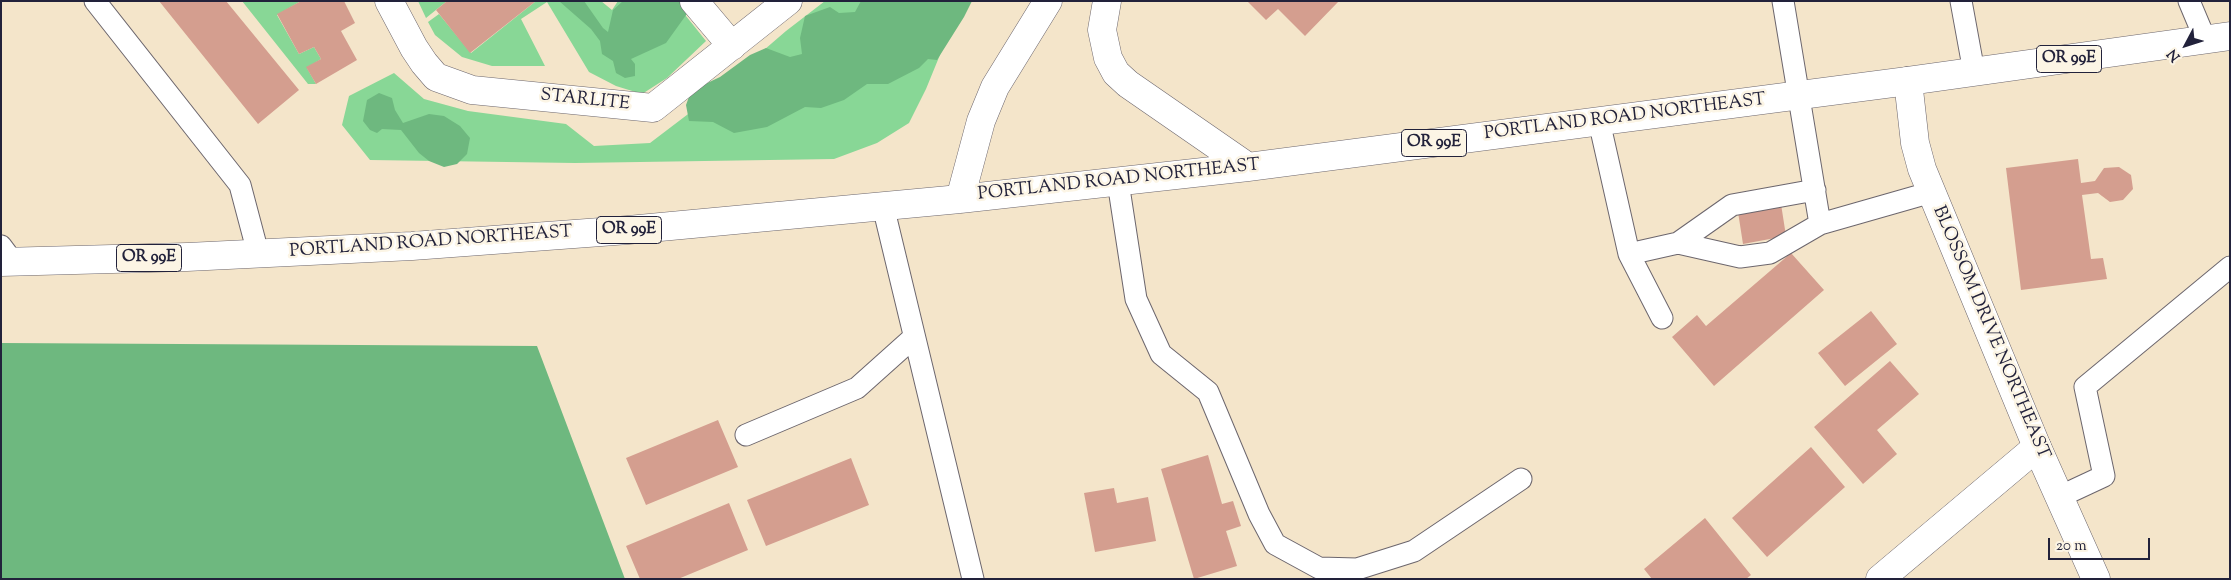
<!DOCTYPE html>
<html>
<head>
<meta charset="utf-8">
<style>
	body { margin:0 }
	#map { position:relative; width:2231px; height:580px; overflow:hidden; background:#f4e5ca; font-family:"Sorts Mill Goudy",serif }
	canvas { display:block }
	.frame { position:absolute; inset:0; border:2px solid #22223b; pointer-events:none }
	.north { position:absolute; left:2161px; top:20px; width:50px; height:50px; -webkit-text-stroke:4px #fcf5e5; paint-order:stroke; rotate:230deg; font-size:14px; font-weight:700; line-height:20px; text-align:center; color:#22223b }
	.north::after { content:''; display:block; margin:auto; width:18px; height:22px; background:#22223b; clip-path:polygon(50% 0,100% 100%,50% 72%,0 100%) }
	.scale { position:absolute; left:2048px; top:538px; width:102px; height:22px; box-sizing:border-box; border:2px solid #22223b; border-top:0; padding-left:6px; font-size:15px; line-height:18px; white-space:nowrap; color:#22223b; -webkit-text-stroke:4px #fcf5e5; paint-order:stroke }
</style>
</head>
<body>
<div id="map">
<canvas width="2231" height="580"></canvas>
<div class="frame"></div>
<div class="north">N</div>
<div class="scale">20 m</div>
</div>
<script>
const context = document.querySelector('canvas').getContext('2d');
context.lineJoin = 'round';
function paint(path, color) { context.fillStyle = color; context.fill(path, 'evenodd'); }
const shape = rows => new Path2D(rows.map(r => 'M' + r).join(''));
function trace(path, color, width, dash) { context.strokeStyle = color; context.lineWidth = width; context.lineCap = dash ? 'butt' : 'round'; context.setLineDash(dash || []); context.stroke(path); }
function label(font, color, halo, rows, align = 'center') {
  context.font = font + ' "Sorts Mill Goudy",serif'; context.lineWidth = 5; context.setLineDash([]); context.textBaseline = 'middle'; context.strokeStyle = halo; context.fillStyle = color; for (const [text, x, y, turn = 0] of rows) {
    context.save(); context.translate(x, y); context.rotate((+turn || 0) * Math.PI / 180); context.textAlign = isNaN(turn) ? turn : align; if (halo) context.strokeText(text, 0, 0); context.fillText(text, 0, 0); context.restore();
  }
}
const green = shape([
	[242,1,301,1,277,15,299,54,314,47,321,59,307,68,316,84,308,84],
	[418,1,447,1,426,18],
	[536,1,601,1,612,10,618,1,674,1,706,41,667,78,642,94,616,86,589,72,547,2,521,19,545,66,492,66,462,57,435,35,428,22,439,14,471,53],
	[825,1,962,1,926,89,909,123,877,143,834,159,575,163,370,160,342,125,349,96,394,73,424,99,468,111,566,124,594,146,650,143,700,105,786,31]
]);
const forest = shape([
	[559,1,584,1,603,28,608,32,613,10,623,1,716,1,689,11,666,43,631,59,635,64,635,76,625,78,616,73,613,61,602,54,600,41,591,29],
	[861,1,972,1,964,17,937,60,928,59,919,68,888,84,867,84,844,100,821,108,805,107,767,127,734,133,713,122,689,121,686,105,690,94,703,85,720,77,750,55,766,48,790,57,802,54,800,38,805,16,830,7,839,13,855,12],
	[379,93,392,98,395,110,403,123,429,114,444,116,460,126,470,138,467,154,457,164,444,167,429,161,419,153,401,130,382,129,377,133,370,130,363,121,367,100],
	[1,343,537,346,625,579,1,579]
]);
const building = shape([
	[159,1,226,1,299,90,258,124],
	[301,1,344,1,355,23,341,31,357,60,316,84,306,67,321,59,314,47,299,54,277,14],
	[447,1,536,1,470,53,436,10],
	[1247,1,1339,1,1305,36,1278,9,1266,20],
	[2078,159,2081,183,2095,181,2104,168,2119,167,2131,175,2133,189,2123,200,2110,202,2098,193,2082,195,2091,259,2103,258,2107,279,2021,290,2006,168],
	[1781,204,1786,236,1743,244,1738,212],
	[1791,253,1824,290,1714,386,1672,337,1697,315,1706,326],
	[1871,311,1897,344,1845,386,1818,353],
	[1890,361,1919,394,1877,430,1897,454,1863,484,1814,427],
	[718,420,738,467,646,505,626,458],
	[1811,447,1845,487,1767,557,1732,518],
	[1208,455,1222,504,1233,501,1241,526,1226,531,1237,566,1194,579,1161,469],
	[851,458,869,505,766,546,747,500],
	[1114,488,1117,503,1148,497,1156,541,1095,552,1084,493],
	[729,503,748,550,678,579,640,579,626,546],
	[1705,518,1751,575,1746,579,1652,579,1644,569]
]);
const service = shape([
	[95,1,240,185,258,253],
	[1961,1,1974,72],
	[2189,1,2205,39],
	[1599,121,1629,254,1678,243,1740,257,1770,253,1820,224,1783,1],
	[1118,182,1136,299,1161,354,1208,392,1259,514,1275,544,1319,568,1357,569,1414,551,1521,479],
	[883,206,973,579],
	[1820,224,1932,192],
	[1678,243,1732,205,1815,190],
	[1,246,13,262],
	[1629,254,1662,318],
	[746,435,857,388,914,337],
	[2059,497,2104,476,2085,387,2230,267]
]);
const minor = shape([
	[389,1,414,48,424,63,436,77,472,90,653,108,788,1],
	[694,1,732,46],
	[1880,579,2037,447]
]);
const tertiary = shape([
	[1908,81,1915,143,1922,169,2037,447,2096,579]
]);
const primary = shape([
	[1107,1,1102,30,1108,58,1116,73,1128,84,1248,167],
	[960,199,981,121,995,87,1048,1],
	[1,262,187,257,412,246,628,230,960,199,1248,167,1908,81,2230,36]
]);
const shields = [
	[2069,59,65],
	[1434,143,65],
	[629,230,65],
	[149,258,65]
];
const shieldNames = [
	["OR 99E",2069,59],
	["OR 99E",1434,143],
	["OR 99E",629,230],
	["OR 99E",149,258]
];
const streetNames = [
	["STARLITE",585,101,6],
	["PORTLAND ROAD NORTHEAST",1625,118,-7],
	["PORTLAND ROAD NORTHEAST",1119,181,-6],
	["PORTLAND ROAD NORTHEAST",431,243,-4],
	["BLOSSOM DRIVE NORTHEAST",1990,333,67]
];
paint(green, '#88d796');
paint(forest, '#6eb87f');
paint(building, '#d49e8f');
trace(service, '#6c666d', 23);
trace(minor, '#6c666d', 29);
trace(tertiary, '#6c666d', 29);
trace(primary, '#6c666d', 29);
trace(service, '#fff', 21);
trace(minor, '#fff', 28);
trace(tertiary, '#fff', 28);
trace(primary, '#fff', 28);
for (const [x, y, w] of shields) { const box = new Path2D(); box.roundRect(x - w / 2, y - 13.5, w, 27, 4); context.fillStyle = '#fcf5e5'; context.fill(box); trace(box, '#22223b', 1); }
label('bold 16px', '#22223b', null, shieldNames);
label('18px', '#22223b', '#fcf5e5', streetNames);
</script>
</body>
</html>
